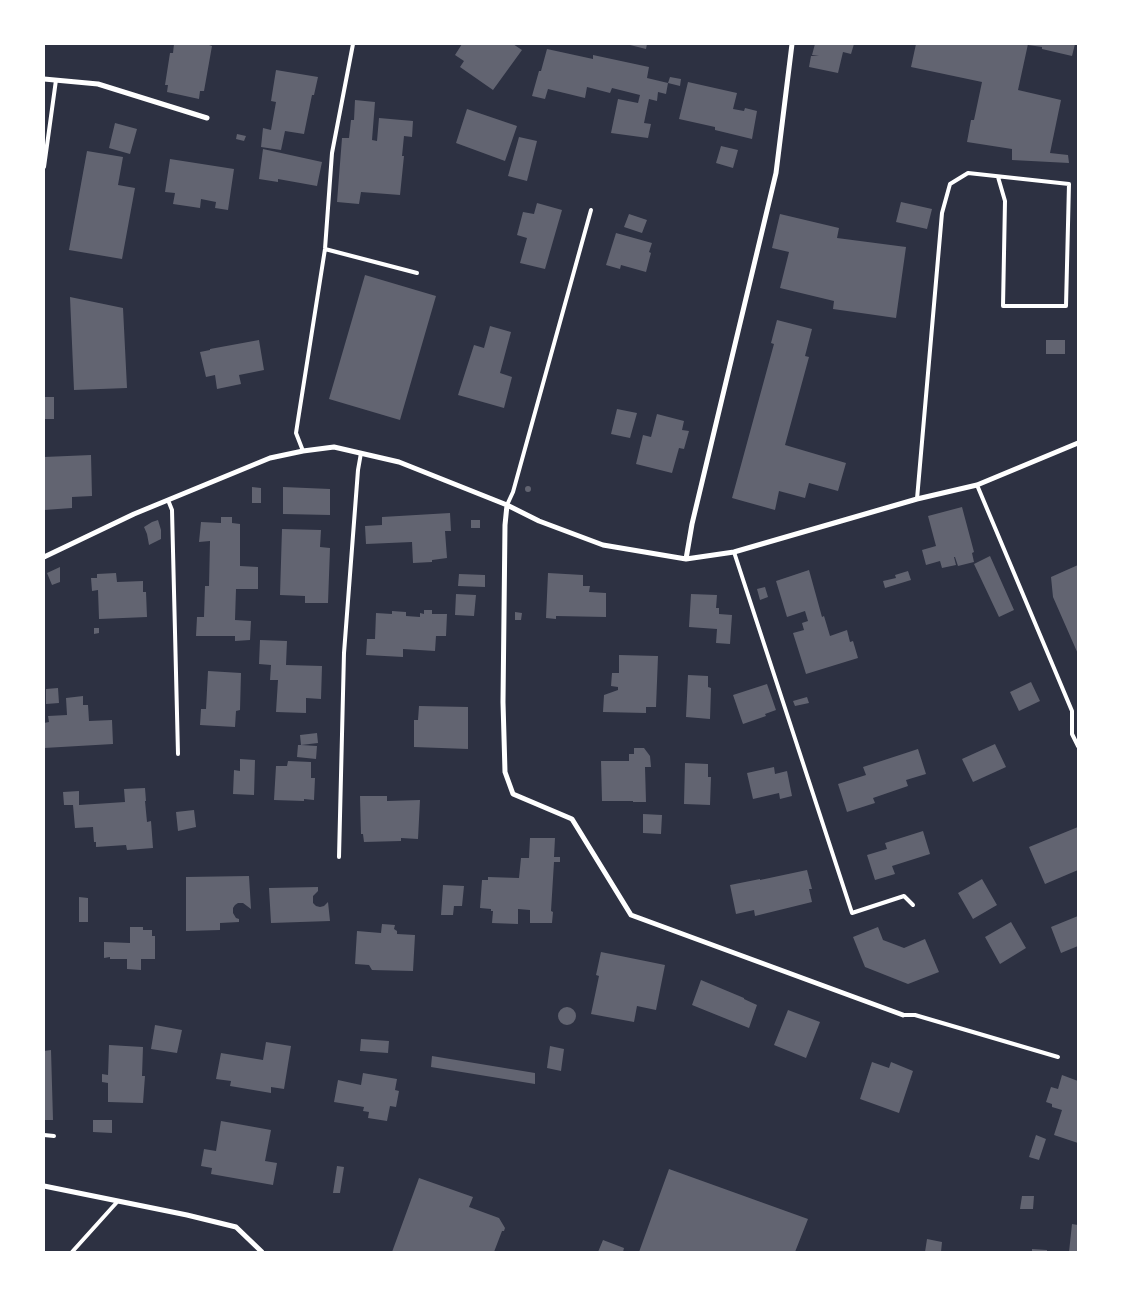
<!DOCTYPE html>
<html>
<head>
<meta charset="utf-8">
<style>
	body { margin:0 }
	#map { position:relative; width:1122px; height:1296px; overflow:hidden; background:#2d3142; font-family:Jost,sans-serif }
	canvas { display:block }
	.frame { position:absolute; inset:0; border:45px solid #fff; pointer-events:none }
</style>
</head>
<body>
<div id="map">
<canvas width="1122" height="1296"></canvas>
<div class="frame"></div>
</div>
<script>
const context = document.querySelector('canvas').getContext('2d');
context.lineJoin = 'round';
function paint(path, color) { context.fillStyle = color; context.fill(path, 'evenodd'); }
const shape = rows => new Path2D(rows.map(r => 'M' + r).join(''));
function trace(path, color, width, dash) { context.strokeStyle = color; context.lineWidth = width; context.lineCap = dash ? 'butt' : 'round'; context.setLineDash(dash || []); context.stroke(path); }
const building = shape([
	[174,44,209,44,209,45,212,46,204,91,200,91,199,99,167,92,168,85,165,85,170,53,173,53],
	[462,44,513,44,522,50,493,90,460,67,464,61,455,55],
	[626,44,647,44,646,49],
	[815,44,854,44,851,54,843,52,838,73,809,67,811,56,819,56,812,55],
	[916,44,1028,44,1018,90,1061,100,1050,153,1068,155,1069,163,1012,160,1012,149,967,142,971,120,974,120,982,82,911,67],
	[1028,44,1075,44,1072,56,1042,49,1042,47,1028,45],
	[547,49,593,59,593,55,649,67,647,78,668,83,666,94,658,92,657,101,649,99,644,123,651,124,648,138,611,133,618,99,638,103,640,95,612,88,610,93,587,87,585,98,548,89,545,99,532,96,539,71,541,71],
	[276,70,318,77,314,95,312,95,304,134,285,131,281,150,261,147,263,128,271,130,276,102,271,101],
	[670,77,681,79,680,86,668,83],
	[688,82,737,93,733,109,744,111,745,108,757,111,752,139,715,130,715,127,679,119],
	[355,100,375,102,372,140,377,141,379,118,413,121,412,137,404,136,402,156,404,156,400,195,361,192,359,204,337,202,342,138,349,138,351,120,354,120],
	[467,109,517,126,505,161,456,143],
	[115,123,137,129,130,154,109,148],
	[237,134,246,136,244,141,236,139],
	[519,137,537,141,527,181,508,176],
	[721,146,738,150,733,168,716,163],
	[263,149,322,162,317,186,278,179,278,182,259,179],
	[87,151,123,157,118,185,135,188,122,259,69,250],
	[170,159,234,169,228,210,215,208,216,202,201,199,200,208,173,204,175,193,165,192],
	[901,202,932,209,927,229,896,222],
	[537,203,562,210,545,269,520,263,527,238,517,235,523,212,534,214],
	[629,214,647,220,642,233,624,227],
	[780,214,839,228,837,238,906,247,896,318,833,309,834,301,780,288,789,252,772,248],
	[616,233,652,243,649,252,651,253,646,272,621,265,620,269,606,265],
	[365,275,436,296,400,420,329,399],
	[70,297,123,308,127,388,74,390],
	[777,320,812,329,805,356,809,357,785,445,846,463,838,491,809,483,805,498,779,491,775,510,732,498,774,344,771,343],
	[490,326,511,332,500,373,512,377,504,408,458,395,474,345,484,348],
	[259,340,264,370,239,375,241,384,217,389,215,375,206,377,200,352,210,350,210,349],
	[1046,340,1065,340,1065,354,1046,354],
	[44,397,54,397,54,419,44,419],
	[617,409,637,413,630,438,611,434],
	[657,414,684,421,682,430,689,431,684,449,679,448,672,473,636,464,643,435,651,437],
	[91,455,92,496,72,497,72,508,44,510,44,457],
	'525 489a3 3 0 1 1 6 0a3 3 0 1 1-6 0Z',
	[252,487,261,488,261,503,252,503],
	[283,487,330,489,330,515,283,514],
	[962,507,974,552,972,553,974,562,958,566,955,557,954,557,956,565,942,568,940,561,926,565,922,550,936,546,928,516],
	[450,513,451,531,445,531,447,558,432,560,432,562,413,563,412,542,366,544,365,526,382,525,382,517],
	[221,517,232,517,232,523,240,524,240,566,258,567,258,589,236,589,235,620,251,621,250,640,235,641,235,636,196,636,197,617,204,617,205,586,209,586,210,541,199,542,201,522,221,523],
	[158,520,161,530,161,539,149,545,147,534,144,527,152,522],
	[471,520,480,520,480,528,471,528],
	[282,529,321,530,320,547,330,548,328,603,305,603,305,596,280,595],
	[990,556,1014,610,999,617,974,564],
	[1078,565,1078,654,1053,597,1051,577],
	[60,567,60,582,52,585,47,573],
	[809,570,822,617,824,616,830,636,847,630,850,642,853,641,858,658,806,674,793,633,804,630,802,623,808,621,805,611,787,617,776,581],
	[908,571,911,580,885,588,883,581,896,578,895,575],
	[116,573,117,582,143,581,143,592,146,592,147,617,99,619,98,590,92,591,91,578,97,578,97,574],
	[548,573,583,575,583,586,590,586,589,592,606,593,606,617,556,616,556,619,546,618],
	[459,574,485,575,485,587,458,586],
	[765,587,768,597,760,600,757,589],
	[456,594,476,595,474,616,455,615],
	[691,594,717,595,716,608,719,608,719,614,732,615,730,644,716,643,717,629,689,627],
	[424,610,432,610,432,614,447,614,446,636,436,636,435,651,403,649,403,657,366,655,367,639,375,639,376,613,392,614,392,611,406,612,406,616,420,617,420,613,424,614],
	[515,612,522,613,521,620,515,620],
	[94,628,99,628,99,633,94,634],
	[260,640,287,641,286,665,322,666,321,699,306,698,306,713,276,712,278,680,270,680,271,665,259,664],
	[619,655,658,656,656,707,646,707,646,713,603,712,604,695,618,690,618,687,611,686,612,673,619,673],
	[208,671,241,673,240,710,236,711,235,727,200,725,201,709,206,709],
	[688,675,708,676,708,687,711,688,710,719,686,717],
	[1031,682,1040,701,1019,711,1010,692],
	[767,684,776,710,765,714,766,716,743,724,733,695],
	[58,688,59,703,46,704,46,689],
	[83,696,83,705,88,705,89,721,112,720,113,744,44,748,44,723,49,722,48,716,67,715,66,698],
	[807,697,809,703,795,706,793,701],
	[419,706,468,707,468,749,414,747,414,720,418,720],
	[317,733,318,743,301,745,317,746,316,759,297,757,298,745,301,745,300,735],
	[995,744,1006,767,973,782,962,759],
	[634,748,644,748,650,756,651,767,645,767,646,802,633,802,633,801,602,801,601,761,629,761,629,754,634,754],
	[918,749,926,774,906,780,908,786,873,798,875,803,847,812,838,784,866,775,863,767],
	[240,759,255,760,254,795,233,794,234,770,240,771],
	[288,761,311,762,311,778,315,778,314,800,304,799,304,801,274,800,276,766,287,766],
	[685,763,708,764,708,777,711,777,710,805,684,804],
	[774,767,775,774,787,771,792,796,780,799,779,793,753,799,747,773],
	[145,788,146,801,145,801,147,822,151,821,153,848,127,850,126,845,96,847,96,842,94,842,93,827,75,828,73,805,64,805,63,792,79,791,79,805,125,802,124,789],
	[360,796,387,796,387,801,420,800,418,839,401,838,401,841,364,842,363,834,361,834],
	[194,810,196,827,178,831,176,812],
	[643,814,662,815,661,834,643,833],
	[1078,827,1078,870,1045,884,1029,847],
	[923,831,930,854,892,866,895,874,875,880,867,855,887,849,885,843],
	[530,838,555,838,554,857,560,857,560,862,554,862,551,911,553,912,552,923,530,923,530,910,518,909,518,924,492,923,493,911,491,911,491,909,480,908,482,880,488,880,488,877,519,878,521,858,529,858],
	[807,870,812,889,809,889,812,902,755,916,754,910,736,914,730,885,760,879,760,880],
	[249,876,251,909,243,903,238,903,235,905,233,908,233,913,236,918,239,919,239,922,220,923,220,930,186,931,186,877],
	[982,879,997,905,973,919,958,893],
	[443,885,464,886,462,906,454,906,453,915,441,915],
	[318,887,318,891,313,896,313,903,316,906,320,907,324,906,328,902,330,921,271,923,269,888],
	[79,897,88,898,88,922,79,922],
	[1078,916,1078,946,1061,953,1051,927],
	[1011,922,1026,948,1000,964,985,937],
	[382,924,395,925,394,929,397,931,397,934,415,935,413,971,372,970,369,965,355,964,357,931,381,933],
	[130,927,143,927,143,930,152,930,152,936,155,936,155,959,141,959,141,970,127,969,127,959,110,959,110,957,104,958,104,942,130,943],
	[878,927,883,940,904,948,925,939,939,972,908,984,865,967,853,937],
	[601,952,665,965,656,1010,637,1006,634,1022,591,1014,599,976,596,975],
	[701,980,744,998,744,999,757,1005,749,1028,692,1005],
	'558 1016a9 9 0 1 1 18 0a9 9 0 1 1-18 0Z',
	[788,1010,820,1022,806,1058,774,1045],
	[155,1025,182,1030,177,1053,151,1049],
	[361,1039,389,1041,388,1053,360,1051],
	[266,1042,291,1046,284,1089,271,1087,271,1093,230,1086,231,1081,216,1079,221,1053,263,1060],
	[109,1045,143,1047,142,1076,145,1076,143,1103,108,1102,108,1083,102,1082,102,1074,108,1075],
	[550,1046,564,1049,561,1071,547,1068],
	[51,1050,53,1120,44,1120,44,1051],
	[432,1056,535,1073,535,1084,431,1067],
	[872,1062,889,1068,891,1062,913,1071,899,1113,860,1099],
	[363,1073,397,1079,395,1090,399,1091,396,1107,390,1106,387,1121,368,1118,369,1112,363,1111,364,1107,334,1102,338,1080,361,1085],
	[1062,1075,1078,1081,1078,1143,1054,1135,1062,1110,1052,1107,1052,1104,1046,1102,1051,1087,1058,1089],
	[93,1120,112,1120,112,1133,93,1132],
	[221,1121,271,1130,265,1161,277,1163,273,1185,211,1174,212,1168,201,1166,204,1149,216,1151],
	[1036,1135,1046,1139,1039,1160,1029,1157],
	[337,1166,344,1167,340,1193,333,1193],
	[669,1169,808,1219,795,1252,639,1252],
	[419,1178,473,1197,469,1207,499,1218,505,1228,504,1231,502,1231,494,1252,392,1252],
	[1022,1196,1034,1196,1033,1209,1020,1209],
	[1072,1224,1078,1225,1078,1252,1069,1252],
	[927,1239,942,1242,941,1252,925,1252],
	[603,1240,624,1248,623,1252,598,1252],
	[1032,1249,1047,1250,1047,1252,1032,1252]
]);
const service = shape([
	[44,167,56,80],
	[325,249,417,273],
	[303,451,296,433,298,420,325,249,332,153,353,44],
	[977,485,1072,711,1072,734,1078,746],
	[917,499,942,213,950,184,968,173,1069,184,1066,306,1003,306,1005,201,998,177],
	[168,500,172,510,178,754],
	[507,505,513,492,591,210],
	[734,552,852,913,904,896,913,905],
	[339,857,344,653,358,470,361,453],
	[903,1015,915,1015,1058,1057],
	[44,1135,54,1136],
	[72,1252,118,1201]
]);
const minor = shape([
	[44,79,98,84,207,118],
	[507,505,505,525,503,702,505,772,513,794,572,819,631,915,903,1015],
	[44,557,134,514,270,458,303,451,334,447,399,462,507,505,539,521,603,545,686,559,734,552,917,499,977,485,1078,443],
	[686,559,692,524,776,173,792,44],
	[44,1186,187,1215,236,1227,262,1252]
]);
paint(building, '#626471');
trace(service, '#fff', 4);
trace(minor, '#fff', 5);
</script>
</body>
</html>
